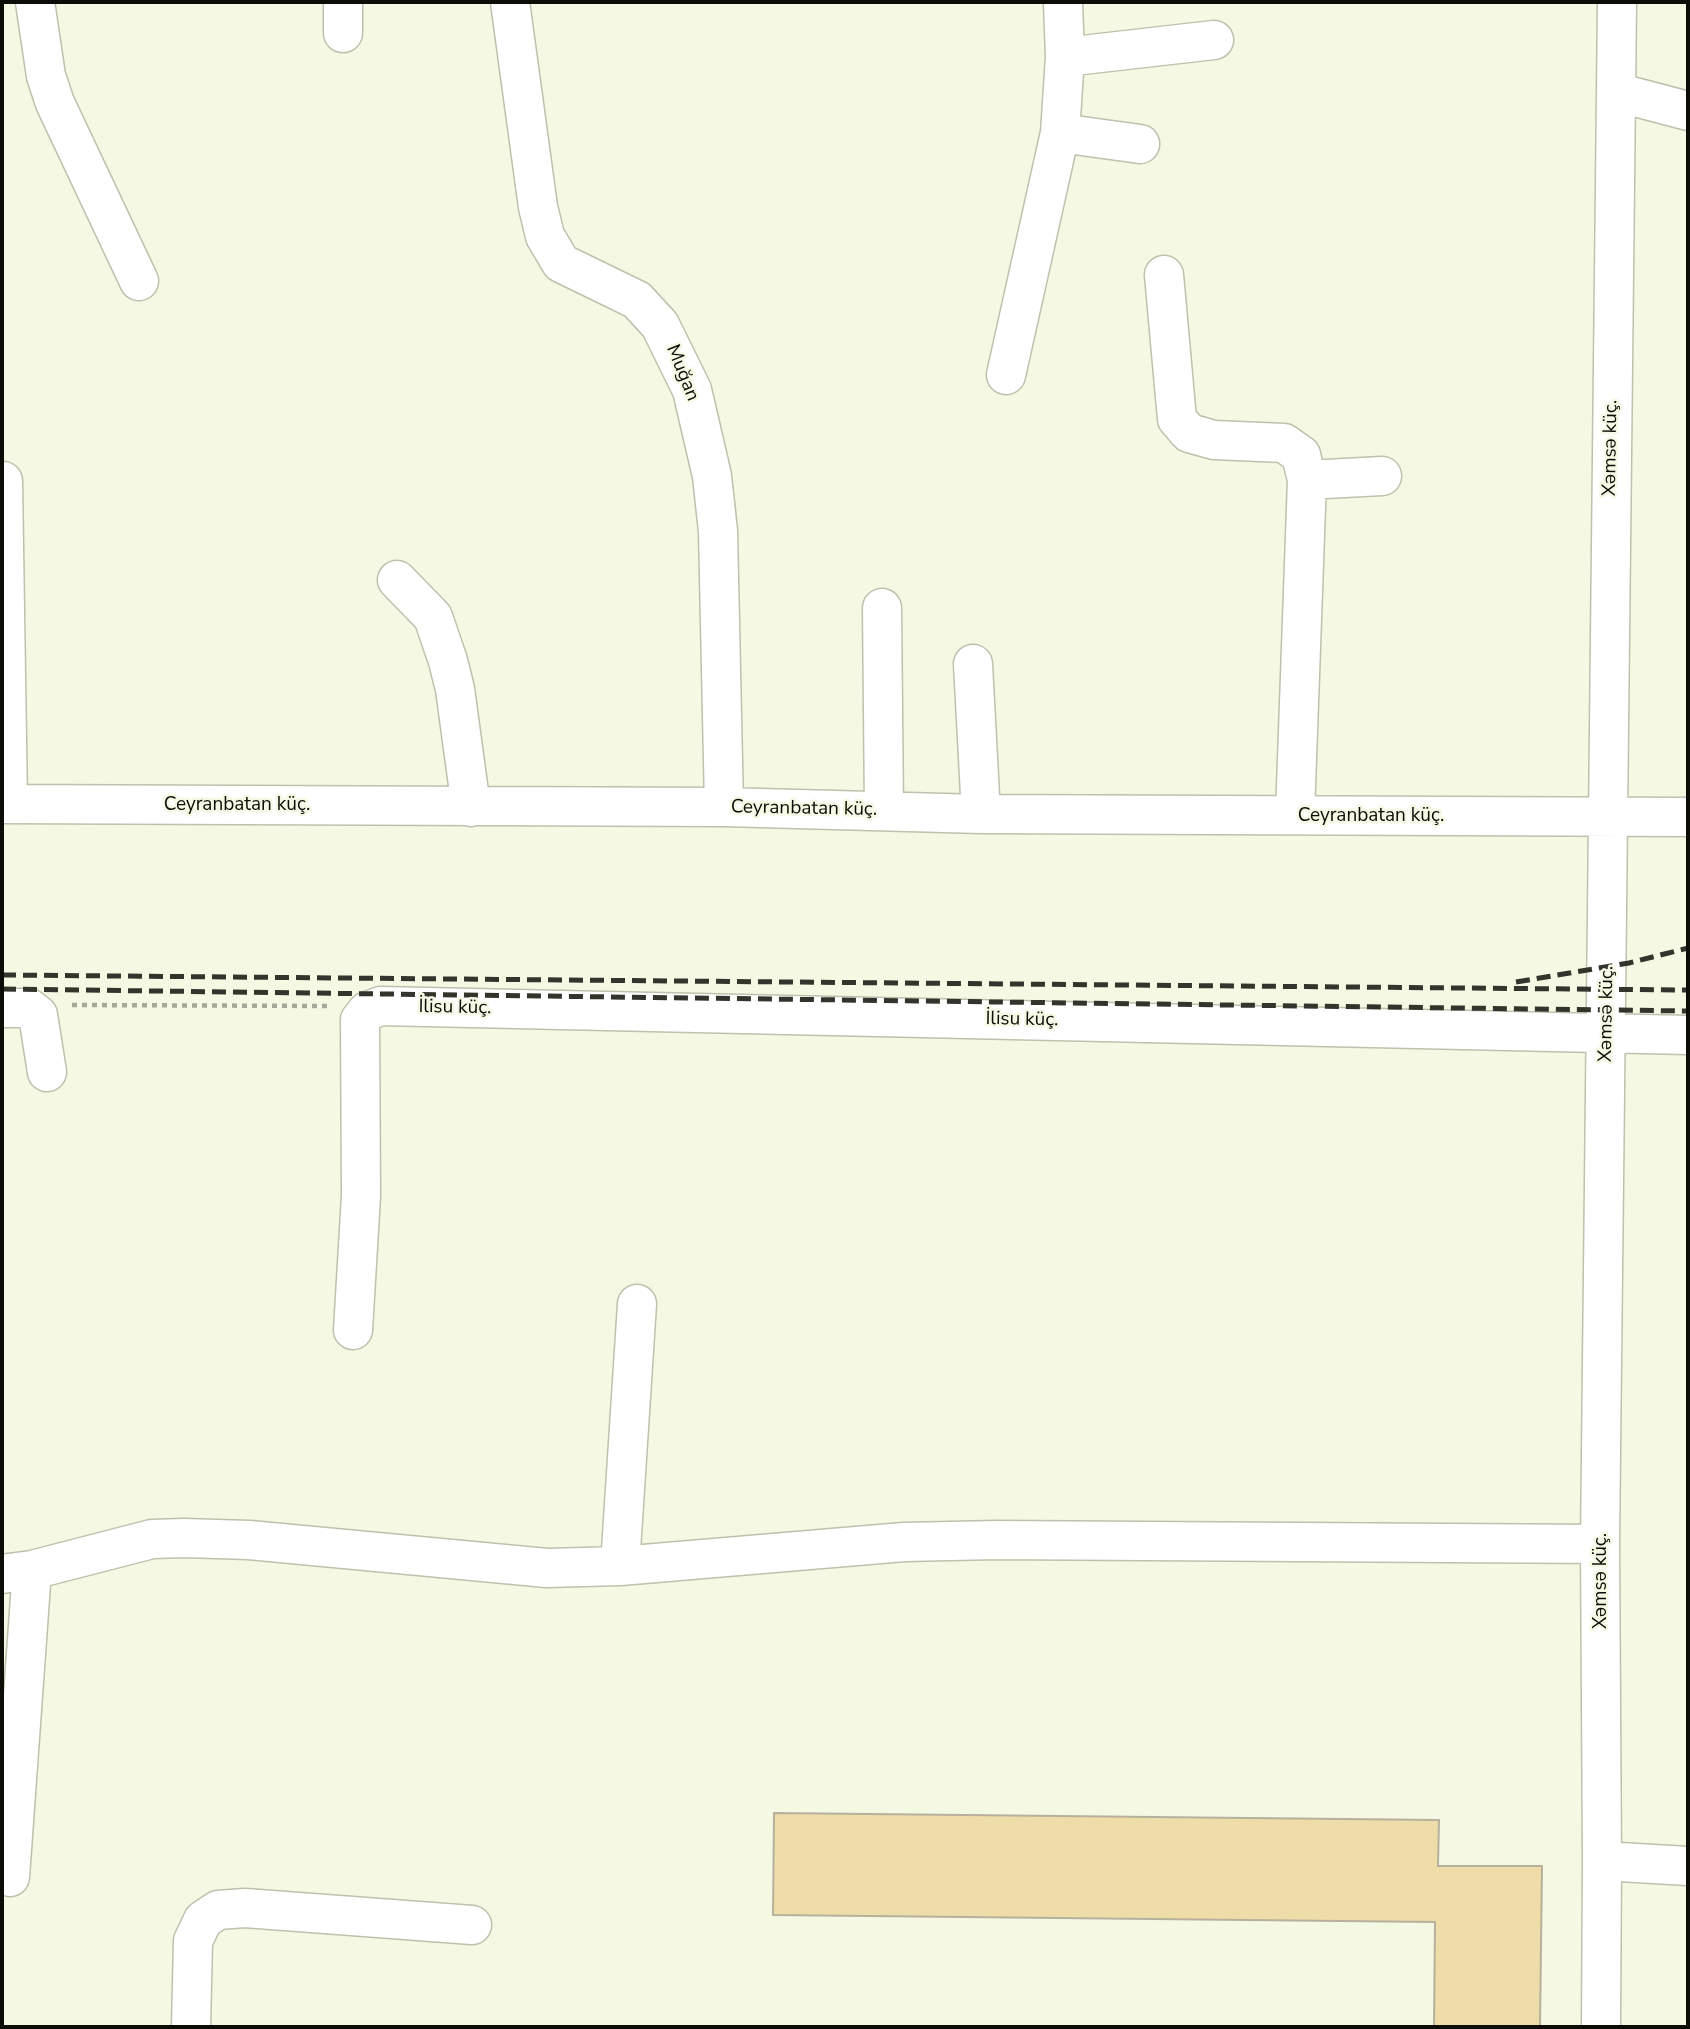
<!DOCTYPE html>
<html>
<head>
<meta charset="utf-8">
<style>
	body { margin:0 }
	#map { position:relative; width:1690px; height:2029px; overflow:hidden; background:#f5f9e4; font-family:"Nunito Sans",sans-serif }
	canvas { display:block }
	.frame { position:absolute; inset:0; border:4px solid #0c0d07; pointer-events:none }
</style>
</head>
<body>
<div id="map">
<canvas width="1690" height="2029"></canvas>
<div class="frame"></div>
</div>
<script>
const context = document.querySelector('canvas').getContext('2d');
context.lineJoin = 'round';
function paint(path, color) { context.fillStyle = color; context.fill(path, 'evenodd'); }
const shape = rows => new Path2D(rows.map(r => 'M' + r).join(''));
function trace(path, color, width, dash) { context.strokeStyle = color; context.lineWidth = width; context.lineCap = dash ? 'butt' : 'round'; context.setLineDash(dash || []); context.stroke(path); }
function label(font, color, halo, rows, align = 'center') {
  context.font = font + ' "Nunito Sans",sans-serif'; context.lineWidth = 5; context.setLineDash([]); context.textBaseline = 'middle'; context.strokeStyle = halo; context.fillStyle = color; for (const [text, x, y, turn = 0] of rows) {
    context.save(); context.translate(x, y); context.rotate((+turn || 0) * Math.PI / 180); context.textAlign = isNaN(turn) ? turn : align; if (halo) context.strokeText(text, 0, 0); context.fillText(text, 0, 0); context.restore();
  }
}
const building = shape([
	[774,1813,1439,1820,1438,1866,1542,1866,1540,2027,1434,2027,1435,1922,773,1915,774,1813]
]);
const path = shape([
	[72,1005,329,1006]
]);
const street = shape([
	[35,2,46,76,55,103,139,281],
	[510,2,538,207,545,236,561,263,637,300,660,325,692,390,712,476,718,531,724,807],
	[343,33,343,2],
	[1065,57,1214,40],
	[1616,92,1688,111],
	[1060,133,1140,144],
	[1164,275,1177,419,1189,433,1214,440,1284,443,1301,455,1307,480,1295,815],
	[1006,375,1060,133,1065,57,1063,2],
	[1307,480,1382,476],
	[3,481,8,804],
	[397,580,433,617,448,661,455,689,471,807],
	[882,608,884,811],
	[973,664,981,814],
	[2,804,724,807,981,814,1688,817],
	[2,1008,29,1008,38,1015,47,1072],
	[353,1330,361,1196,360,1020,367,1011,381,1006,1688,1035],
	[620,1566,637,1304],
	[2,1574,32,1570,152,1539,184,1538,249,1540,547,1568,620,1566,904,1542,996,1540,1600,1544],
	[1602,1861,1688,1866],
	[10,1877,32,1570],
	[191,2027,193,1941,203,1920,218,1910,245,1908,472,1925],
	[1601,2027,1602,1861,1600,1544,1617,2]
]);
const rail = shape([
	[2,975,1688,990],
	[1516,982,1629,963,1688,948],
	[2,989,1688,1011]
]);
const streetNames = [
	["Muğan",682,373,68],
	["Xəmsə küç.",1611,448,-89],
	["Ceyranbatan küç.",237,805],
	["Ceyranbatan küç.",804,809,1],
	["Ceyranbatan küç.",1371,816],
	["İlisu küç.",455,1008,1],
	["Xəmsə küç.",1607,1014,-89],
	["İlisu küç.",1022,1020,1],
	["Xəmsə küç.",1601,1581,-90]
];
paint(building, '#eedda9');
trace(building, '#b6b09c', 2);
trace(street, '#bdc1ad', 41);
trace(path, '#a5a898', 4.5, [5, 5]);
trace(street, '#fff', 38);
trace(rail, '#33342c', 5, [14, 7]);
label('19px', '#0c0d07', '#f5f9e4', streetNames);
</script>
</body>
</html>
